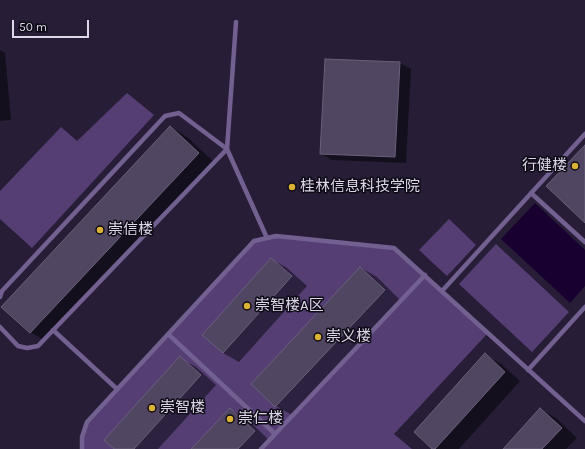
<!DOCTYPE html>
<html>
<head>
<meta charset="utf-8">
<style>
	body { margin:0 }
	#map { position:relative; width:585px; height:449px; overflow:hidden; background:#271d36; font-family:Karla,sans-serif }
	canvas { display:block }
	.scale { position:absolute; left:12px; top:20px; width:77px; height:18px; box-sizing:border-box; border:2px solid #ddd7e8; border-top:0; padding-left:5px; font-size:12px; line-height:14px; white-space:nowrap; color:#ddd7e8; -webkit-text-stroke:3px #0e0a15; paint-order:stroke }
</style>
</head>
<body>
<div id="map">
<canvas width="585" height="449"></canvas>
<div class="scale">50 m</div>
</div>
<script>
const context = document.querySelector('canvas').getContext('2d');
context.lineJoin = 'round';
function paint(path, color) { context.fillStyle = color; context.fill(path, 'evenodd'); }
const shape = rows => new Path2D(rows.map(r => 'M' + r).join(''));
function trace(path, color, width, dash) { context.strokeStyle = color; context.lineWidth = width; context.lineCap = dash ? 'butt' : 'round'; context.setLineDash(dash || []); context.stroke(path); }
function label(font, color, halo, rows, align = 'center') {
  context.font = font + ' Karla,"Noto Sans SC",sans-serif'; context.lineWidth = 3; context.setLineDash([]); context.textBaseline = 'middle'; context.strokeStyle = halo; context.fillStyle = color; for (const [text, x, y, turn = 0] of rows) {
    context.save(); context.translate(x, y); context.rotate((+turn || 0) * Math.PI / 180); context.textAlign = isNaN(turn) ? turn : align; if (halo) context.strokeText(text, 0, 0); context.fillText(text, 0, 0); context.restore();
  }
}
const green = shape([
	[127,93,154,115,32,248,0,219,0,191,61,127,77,141],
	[449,219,476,245,447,276,419,250],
	[276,236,394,248,488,333,394,434,412,449,82,449,85,426,254,241],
	[496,244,569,312,532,352,459,284]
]);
const water = shape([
	[535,203,585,250,585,286,570,303,501,239]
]);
const shadow = shape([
	[0,50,5,53,11,120,0,121],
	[400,63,411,69,406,163,332,160,321,154],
	[171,127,187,137,214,162,46,341,30,332],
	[271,259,287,268,307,286,239,362,223,353],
	[361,268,377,277,400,300,292,415,276,406,252,384],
	[485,355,501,364,520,381,459,449,434,449],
	[180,358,196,367,216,385,158,449,116,449],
	[230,409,246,418,270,441,262,449,192,449],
	[540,409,556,418,577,438,566,449,504,449]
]);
const building = shape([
	[325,59,400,62,395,157,320,154,325,59],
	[170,126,199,153,30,333,1,307,170,126],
	[585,145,585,223,546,186,585,145],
	[271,258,292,276,223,353,202,335,271,258],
	[360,267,385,290,275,407,251,384,360,267],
	[485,353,505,372,435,449,432,449,414,432,485,353],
	[180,356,201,375,134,449,114,449,104,440,180,356],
	[230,408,255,431,238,449,191,449,230,408],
	[540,408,562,428,542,449,503,449,540,408]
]);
const lane = shape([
	[236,22,227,149,267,238],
	[531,193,585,242],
	[442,291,585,134],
	[0,297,2,291,165,116,179,113,227,149,38,346,27,348,18,346,0,327],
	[53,330,117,389],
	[168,334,275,434],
	[528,370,585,307],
	[82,449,82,437,87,422,254,241,276,236,394,248,585,421],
	[261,449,425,275]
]);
const markers = [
	[575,166,4,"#dab334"],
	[292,187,4,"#dab334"],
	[100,230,4,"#dab334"],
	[247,306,4,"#dab334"],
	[318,337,4,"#dab334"],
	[152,408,4,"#dab334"],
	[230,419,4,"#dab334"]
];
const poiNames = [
	["行健楼",567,166,"right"],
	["桂林信息科技学院",300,187],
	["崇信楼",108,230],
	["崇智楼A区",255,306],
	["崇义楼",326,337],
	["崇智楼",160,408],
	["崇仁楼",238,419]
];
paint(green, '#543e74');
paint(water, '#180030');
paint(shadow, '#0007');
paint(building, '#504661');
trace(building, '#6a607c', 1);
trace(lane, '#726091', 4.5);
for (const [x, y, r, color] of markers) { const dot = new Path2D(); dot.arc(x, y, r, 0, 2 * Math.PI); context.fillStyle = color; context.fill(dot); trace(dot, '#0e0a15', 1.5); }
label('15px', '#ddd7e8', '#0e0a15', poiNames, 'left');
</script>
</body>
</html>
